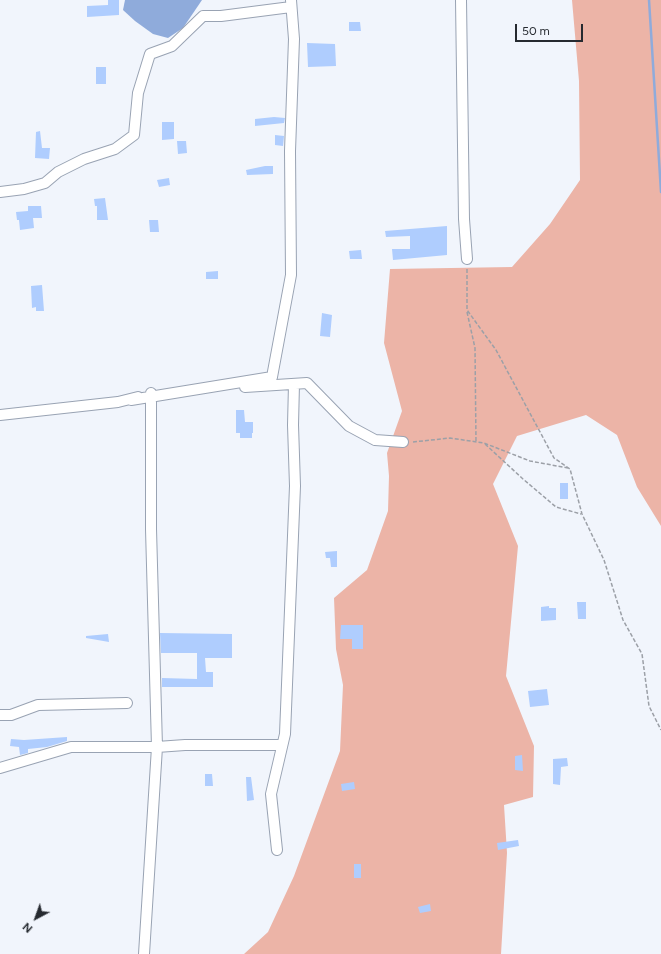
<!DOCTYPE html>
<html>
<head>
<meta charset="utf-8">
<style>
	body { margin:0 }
	#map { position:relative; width:661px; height:954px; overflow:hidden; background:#f1f5fc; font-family:Figtree,sans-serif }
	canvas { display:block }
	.north { position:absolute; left:16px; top:898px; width:40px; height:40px; -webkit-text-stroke:3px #f1f5fc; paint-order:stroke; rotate:221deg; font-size:11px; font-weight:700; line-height:16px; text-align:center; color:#262a30 }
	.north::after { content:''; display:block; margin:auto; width:14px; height:18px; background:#262a30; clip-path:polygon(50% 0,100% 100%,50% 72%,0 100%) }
	.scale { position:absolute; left:515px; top:24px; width:68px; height:18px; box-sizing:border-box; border:2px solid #262a30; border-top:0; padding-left:5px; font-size:12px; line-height:14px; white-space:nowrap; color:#262a30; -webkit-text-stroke:3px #f1f5fc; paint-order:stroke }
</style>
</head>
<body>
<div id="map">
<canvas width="661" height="954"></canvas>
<div class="north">N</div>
<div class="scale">50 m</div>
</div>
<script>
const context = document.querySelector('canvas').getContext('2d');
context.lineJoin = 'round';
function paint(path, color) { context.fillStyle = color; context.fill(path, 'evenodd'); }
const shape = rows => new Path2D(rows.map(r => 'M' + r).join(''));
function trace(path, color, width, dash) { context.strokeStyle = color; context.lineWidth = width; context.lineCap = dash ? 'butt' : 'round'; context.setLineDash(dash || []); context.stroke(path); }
const green = shape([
	[572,0,661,0,661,526,637,487,617,435,586,415,517,436,493,484,518,546,506,676,534,746,533,797,504,805,507,853,501,954,244,954,268,932,294,876,340,751,343,685,336,649,334,598,367,570,388,511,389,476,387,453,402,411,384,343,390,269,512,267,550,224,580,180,579,81]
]);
const water = shape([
	[125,0,202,0,183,28,168,38,153,34,135,21,123,10]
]);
const stream = shape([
	[649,0,661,192]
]);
const building = shape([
	[108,0,119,0,119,15,87,17,87,6,108,5],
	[349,22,360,22,361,31,349,31],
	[307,43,335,44,336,66,308,67],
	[96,67,106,67,106,84,96,84],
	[274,117,285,118,284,123,255,126,255,119],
	[162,122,174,122,174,139,162,140],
	[40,131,42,148,50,148,49,159,35,158,36,132],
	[275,135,284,136,283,146,275,145],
	[177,141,186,141,187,153,178,154],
	[265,166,273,166,273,174,247,175,246,170],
	[169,178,170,185,159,187,157,180],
	[105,198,108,220,97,220,97,206,95,206,94,199],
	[28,206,41,206,42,218,33,218,34,228,20,230,19,220,17,220,16,212,28,211],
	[149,220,158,220,159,232,150,232],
	[447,226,447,255,393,260,392,249,410,249,410,236,386,237,385,231],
	[361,250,362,259,350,259,349,251],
	[218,271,218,279,206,279,206,272],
	[42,285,44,311,36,311,36,307,32,308,31,286],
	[322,313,332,315,330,337,320,336],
	[236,410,244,410,245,422,253,422,253,433,252,433,252,438,240,438,240,433,236,433],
	[560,483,568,483,568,499,560,499],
	[337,551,337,567,331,567,330,558,326,558,325,552],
	[577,602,586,602,586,619,578,619],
	[549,606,549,608,556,608,556,620,541,621,541,607],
	[341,625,363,625,363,649,352,649,352,639,340,639],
	[160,633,232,634,232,658,205,658,206,672,213,672,213,687,162,687,162,678,197,679,197,653,161,653],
	[108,634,109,642,86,638,86,636],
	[547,689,549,705,530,707,528,691],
	[67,737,67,741,47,747,28,749,28,753,20,755,19,747,10,746,11,739,24,740],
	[522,755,523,771,515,770,515,756],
	[567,758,568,766,561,767,560,785,553,784,553,759],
	[205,774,212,774,213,786,205,786],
	[246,777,251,777,254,800,247,801],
	[354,782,355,789,342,791,341,784],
	[518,840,519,846,498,850,497,843],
	[354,864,361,864,361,878,354,878],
	[430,904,431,911,420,913,418,907]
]);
const path = shape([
	[467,269,467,310,496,350,554,458,570,469,582,514,604,560,623,620,642,654,649,706,661,730],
	[467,312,475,348,476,442],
	[413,442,450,438,484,443,530,461,568,468],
	[485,444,523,479,556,507,581,514]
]);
const minor = shape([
	[461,0,464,219,467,259],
	[0,192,24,189,45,183,58,172,84,159,115,149,134,135,138,93,150,54,172,46,203,16,221,16,291,7],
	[245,387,307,383,349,426,375,440,403,442],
	[131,400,272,377,291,275,290,151,294,39,291,0],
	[0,415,118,402,138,397],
	[0,715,11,715,38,705,127,703],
	[0,768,71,747,157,747,185,745,282,745],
	[277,850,271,794,285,734,295,486,293,425,294,384],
	[144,954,157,747,151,529,151,393]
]);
paint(green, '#ecb4a7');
paint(water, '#8fabdb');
trace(stream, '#8fabdb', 2.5);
paint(building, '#afcdfe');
trace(minor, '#99a3b3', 12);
trace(path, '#9ca0a7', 1.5, [4, 2]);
trace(minor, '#fff', 10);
</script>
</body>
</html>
